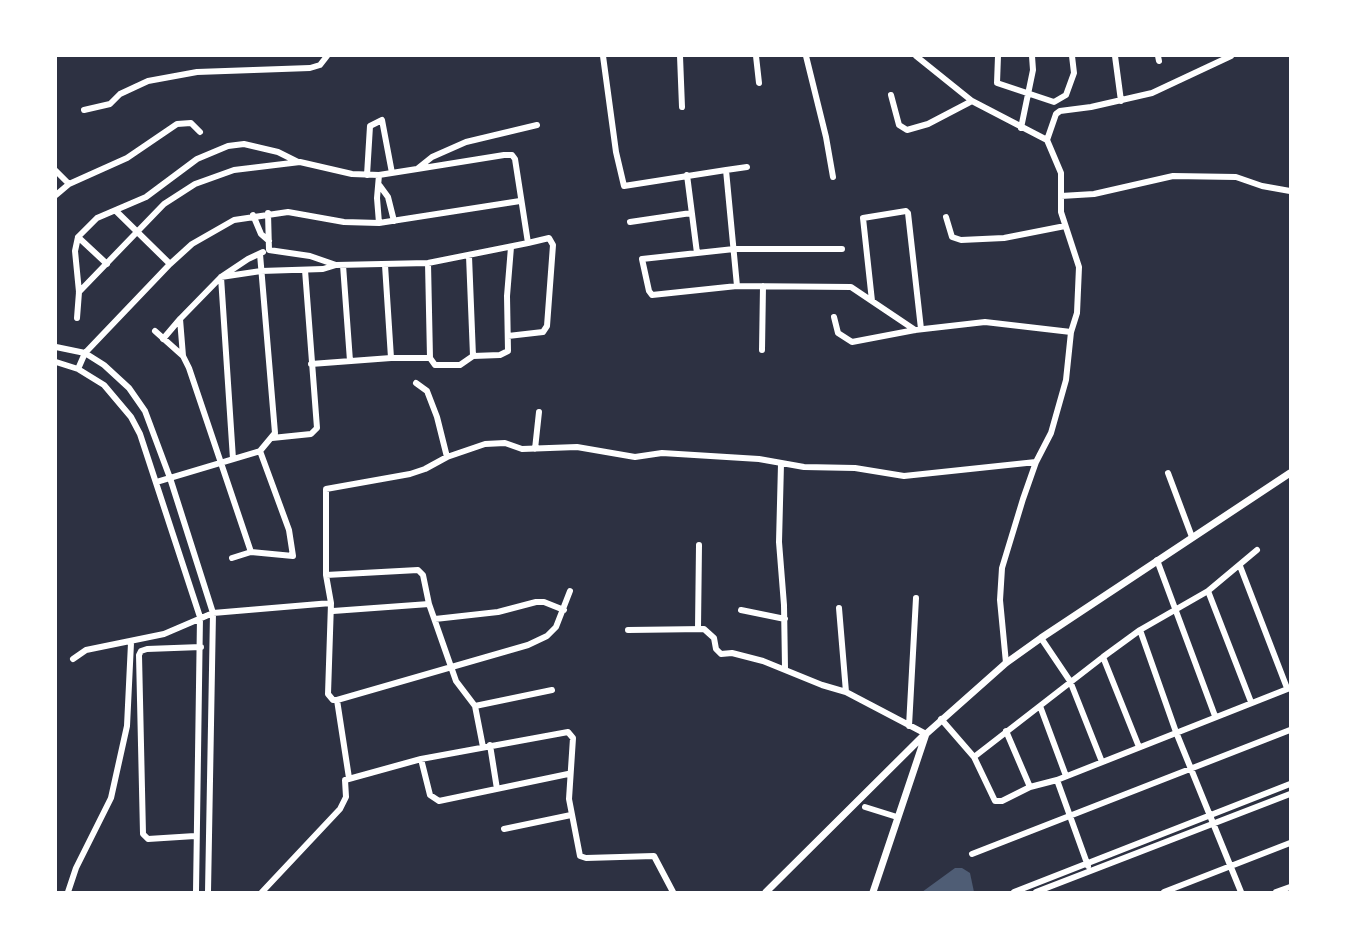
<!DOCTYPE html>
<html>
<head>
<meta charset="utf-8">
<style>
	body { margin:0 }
	#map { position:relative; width:1346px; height:948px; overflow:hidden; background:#2d3142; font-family:"Space Grotesk",sans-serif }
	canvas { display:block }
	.frame { position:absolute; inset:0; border:57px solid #fff; pointer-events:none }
</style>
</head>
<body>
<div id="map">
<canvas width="1346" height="948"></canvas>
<div class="frame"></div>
</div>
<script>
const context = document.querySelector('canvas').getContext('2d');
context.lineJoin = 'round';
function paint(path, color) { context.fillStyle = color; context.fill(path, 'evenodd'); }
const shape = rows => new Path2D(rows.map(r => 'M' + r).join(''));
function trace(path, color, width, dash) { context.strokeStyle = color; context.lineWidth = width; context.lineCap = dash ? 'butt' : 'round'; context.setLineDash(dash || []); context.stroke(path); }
const water = shape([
	[955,868,962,868,970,873,974,892,922,892]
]);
const minor = shape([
	[603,56,616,152,624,186,726,170,737,286],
	[680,56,682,107],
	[756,56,759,83],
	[806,56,826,137,833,177],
	[916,56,972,101,1047,140,1061,173,1061,212,1079,267,1077,313,1071,332,1066,380,1051,433,1036,462,1023,499,1002,568,1000,600,1006,663],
	[998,56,997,83,1054,102,1066,95,1074,73,1072,56],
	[1115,56,1121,101],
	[1158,56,1159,61],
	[891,95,899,125,907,130,928,124,972,101],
	[84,110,110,104,120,94,148,81,197,72,310,68,320,65,327,56],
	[1021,128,1033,70,1032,56],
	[1047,140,1056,114,1060,111,1091,107,1152,93,1231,56],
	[417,169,504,155,512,155,515,159,528,243,549,238,553,245,547,326,543,332,508,336],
	[726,170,747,167],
	[56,171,69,184],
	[367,175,370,126,382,120,392,173],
	[379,175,417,169,432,157,466,142,537,125],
	[687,175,697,253],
	[380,186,388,197,394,221],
	[56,195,69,184,127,158,177,124,191,123,200,132],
	[1061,196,1094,194,1173,176,1236,177,1262,186,1290,191],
	[117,212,170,264],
	[268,213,269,250,310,256,336,265,428,263,528,243],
	[253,215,261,234,269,241],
	[946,217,952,237,961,240,1004,238,1065,226],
	[630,222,691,213],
	[78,237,107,264],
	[842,249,734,249,642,259,649,291,652,295,737,286,851,287,915,330],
	[343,265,350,361],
	[79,292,164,204,195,184,234,170,300,162,352,174,379,175,377,198,379,223],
	[872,301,863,218,906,211,908,213,921,329],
	[834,317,838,333,852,342,915,330,985,322,1071,332],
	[77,318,79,292,75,251,78,237,97,218,146,197,197,159,228,146,244,144,278,152,298,162],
	[155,331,183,356,189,368,251,552],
	[163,339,180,319],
	[56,347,85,353,104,365,129,388,145,411,170,478,213,613,208,892],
	[762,350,763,286],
	[183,356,180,319,221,277,248,259,263,252],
	[473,356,500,355,508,351,507,296,511,247],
	[391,358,430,358,428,263],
	[430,358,435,365,460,365,473,356,469,256],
	[56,362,78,369,104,385,131,417,140,434,200,617,196,892],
	[311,364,391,358,385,265],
	[78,369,85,353,170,264,192,244,234,220,288,212,344,222,379,223,520,201],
	[416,383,427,391,437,417,447,457],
	[272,438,311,434,317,428,305,270],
	[535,449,539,412],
	[233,459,221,277,261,271,323,269,336,265],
	[781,464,779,542,784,605,785,668],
	[1168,473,1192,537],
	[156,482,260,451,275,433,260,254],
	[232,558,251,552,293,556,289,530,260,451],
	[1157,560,1215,716],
	[1240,566,1287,688],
	[326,575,418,570,423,575,429,604],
	[1208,591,1251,702],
	[331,603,328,694,333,700,337,700,528,645,547,636,556,627,570,591],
	[839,608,846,692],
	[741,610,785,619],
	[333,611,429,604,456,681,475,706],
	[435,619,498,612,536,602,544,602,564,610],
	[698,628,699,545],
	[628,630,704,629,714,638,716,649,721,654,732,653,763,661,822,685,846,692,926,734],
	[1140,630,1176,732,1241,892],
	[1041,638,1070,681,1102,762],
	[1103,657,1139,747],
	[73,659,86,650,164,634,213,613,331,603,326,575,326,489,410,474,425,469,447,457,485,444,505,443,522,449,577,447,635,457,662,453,759,459,804,467,855,468,904,476,1036,462],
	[337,700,349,778],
	[1040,706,1066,776],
	[941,719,974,757,1103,657,1140,630,1208,591,1257,550],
	[909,726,916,598],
	[1006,731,1030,787],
	[490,745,497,789],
	[483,747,475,706,552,690],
	[974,757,995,801,1002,801,1030,787,1057,780,1088,866],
	[421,759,430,795,439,801,568,774],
	[1057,780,1290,688],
	[865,807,897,817],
	[504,829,571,815],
	[195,836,148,839,143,834,139,655,141,651,147,649,201,647],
	[972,854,1290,730],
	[68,892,76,868,111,798,127,726,131,643],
	[262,892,340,809,346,797,345,780,421,759,568,732,573,738,569,799,580,856,586,858,654,856,673,892],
	[1014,892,1290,784],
	[1036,892,1290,794],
	[1164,892,1290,843],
	[1276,892,1290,887]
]);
const tertiary = shape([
	[766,892,924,735],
	[873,892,926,734,1006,663,1041,638,1290,473]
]);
paint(water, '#4f5d75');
trace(minor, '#fff', 6);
trace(tertiary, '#fff', 7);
</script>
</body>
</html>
